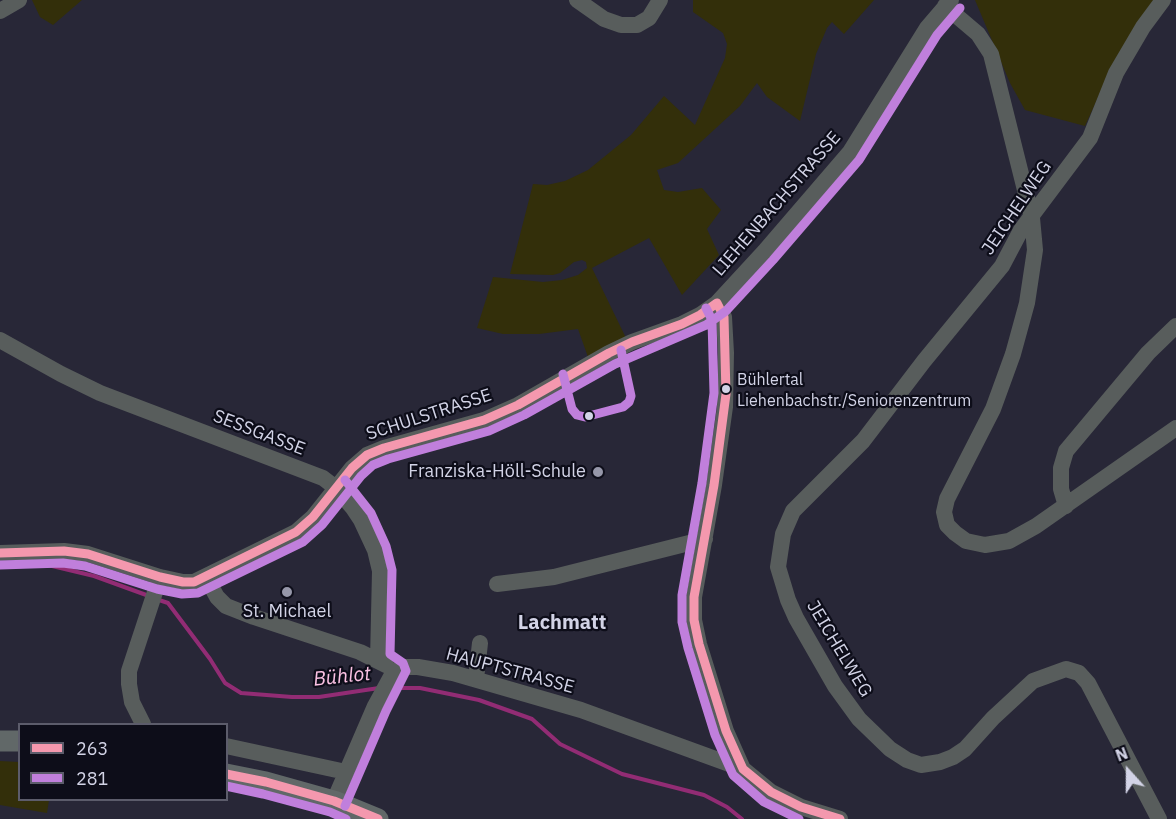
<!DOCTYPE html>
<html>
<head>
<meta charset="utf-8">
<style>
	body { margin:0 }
	#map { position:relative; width:1176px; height:819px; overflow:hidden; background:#282737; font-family:"IBM Plex Sans",sans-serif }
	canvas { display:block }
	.legend { position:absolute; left:18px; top:723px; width:210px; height:78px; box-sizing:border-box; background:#0d0d19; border:2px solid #5c5c6b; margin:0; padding:8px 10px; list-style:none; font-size:18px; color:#d2d3e6 }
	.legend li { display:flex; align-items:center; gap:12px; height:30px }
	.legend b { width:30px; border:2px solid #5c5c6b }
	.north { position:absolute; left:1098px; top:741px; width:60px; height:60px; -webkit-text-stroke:4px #0d0d19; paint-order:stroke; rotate:339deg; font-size:16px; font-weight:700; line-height:24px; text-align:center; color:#d2d3e6 }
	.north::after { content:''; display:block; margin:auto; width:21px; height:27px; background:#d2d3e6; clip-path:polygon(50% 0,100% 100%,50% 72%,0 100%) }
</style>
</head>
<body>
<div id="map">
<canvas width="1176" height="819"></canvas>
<ul class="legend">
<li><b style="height:8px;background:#f498ae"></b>263</li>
<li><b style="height:8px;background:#c07fdc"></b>281</li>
</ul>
<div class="north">N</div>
</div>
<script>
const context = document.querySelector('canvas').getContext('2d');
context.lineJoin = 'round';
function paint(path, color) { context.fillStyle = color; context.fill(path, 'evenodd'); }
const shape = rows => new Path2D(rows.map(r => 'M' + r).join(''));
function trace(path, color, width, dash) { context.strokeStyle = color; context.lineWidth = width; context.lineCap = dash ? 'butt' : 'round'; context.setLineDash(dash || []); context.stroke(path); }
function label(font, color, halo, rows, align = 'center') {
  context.font = font + ' "IBM Plex Sans",sans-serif'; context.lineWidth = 4.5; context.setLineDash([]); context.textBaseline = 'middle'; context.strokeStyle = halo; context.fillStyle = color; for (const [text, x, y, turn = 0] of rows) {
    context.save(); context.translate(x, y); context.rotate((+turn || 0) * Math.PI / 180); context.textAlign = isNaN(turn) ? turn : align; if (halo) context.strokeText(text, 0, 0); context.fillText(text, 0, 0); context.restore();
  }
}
const green = shape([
	[32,0,82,0,53,25,40,17],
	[693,0,874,0,844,34,832,22,827,28,816,54,800,121,767,97,757,83,740,106,678,163,657,170,664,190,678,192,702,188,721,210,707,229,719,255,682,295,649,238,592,268,626,338,588,357,578,329,539,334,503,334,477,328,493,277,543,282,562,280,578,275,587,268,586,262,582,260,574,262,560,273,553,275,510,274,533,184,547,185,565,181,588,170,631,135,664,96,695,125,725,58,727,44,723,33,693,12],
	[975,0,1154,0,1116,58,1085,126,1025,110,1010,83],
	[0,761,19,762,20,800,49,800,47,813,0,805]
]);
const stream = shape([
	[0,567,48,565,94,576,149,596],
	[156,599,168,603,210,659,225,683,241,693,292,697,319,697,379,688],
	[389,688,420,688,479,700,532,719,560,744,622,774,704,795,727,807,742,819]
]);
const minor = shape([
	[577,0,604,19,621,25,637,25,649,18,660,0],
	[945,6,978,34,991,54,1032,218,1035,250,1027,303,1013,354,993,409,947,499,944,512,947,525,955,533,966,541,985,545,1009,541,1036,526,1176,428],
	[0,11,19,0],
	[717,303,724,317,726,353,725,407,714,485,694,597,694,620,699,644,726,731,743,769],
	[0,340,61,374,100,393,323,478,336,488,353,508,361,520,375,550,380,571,378,660],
	[1066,506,1061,489,1061,468,1066,451,1148,353,1176,326],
	[0,553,64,551,88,554,160,577,183,582,194,582,296,532,313,517,352,468,367,455,384,448,484,420,518,405,609,353,632,342,682,324,700,315,717,303,764,252,850,152,927,28,951,0],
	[206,577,217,597,226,606,254,617,360,652,386,665],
	[497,584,554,577,705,539],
	[394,671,404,667,418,667,453,673,581,710,743,769,771,792,801,807,840,819],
	[476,679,480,643],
	[143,724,132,702,129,684,129,671,160,577],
	[226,746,346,772],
	[334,801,375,706,394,671],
	[1159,819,1088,683,1079,673,1066,669,1033,681,993,718,965,749,953,757,940,762,921,765,907,760,890,749,859,719,835,686,796,618,788,600,778,567,783,534,793,511,863,441,924,361,1002,266,1021,230,1090,138,1116,73,1143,27,1163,0]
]);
const major = shape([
	[0,741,20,741],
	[226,774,266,782,334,801,378,819]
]);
const bus1 = shape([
	[717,303,724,317,726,394,714,485,694,597,694,620,699,644,726,731,743,769,771,792,801,807,840,819],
	[0,553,64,551,88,554,160,577,183,582,194,582,296,532,313,517,352,468,367,455,384,448,484,420,518,405,609,353,632,342,682,324,700,315,717,303],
	[226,774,266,782,334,801,378,819]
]);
const bus2 = shape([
	[706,308,712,320,714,393,702,483,682,595,682,622,688,648,715,735,733,775,764,802,799,819],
	[563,374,572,409,577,415,585,417,623,407,629,402,631,396,621,350],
	[0,565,63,563,85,566,157,589,182,594,198,593,303,542,322,525,361,476,373,465,388,459,489,431,524,415,615,364,706,325,726,311,773,260,859,160,937,35,960,8],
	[226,786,263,794,330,812,346,819],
	[345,806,386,711,406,671,403,663,390,654,392,570,386,546,371,513,345,480]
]);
const markers = [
	[726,389,5,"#d2d3e6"],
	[589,416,5,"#d2d3e6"],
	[598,472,6,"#9697a9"],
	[287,592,6,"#9697a9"]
];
const busNames = [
	["Bühlertal",737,380],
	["Liehenbachstr./Seniorenzentrum",737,401]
];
const streetNames = [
	["LIEHENBACHSTRASSE",777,204,-49],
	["JEICHELWEG",1017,208,-56],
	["SCHULSTRASSE",429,415,-18],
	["SESSGASSE",259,433,21],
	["JEICHELWEG",839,649,59],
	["HAUPTSTRASSE",510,671,15]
];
const poiNames = [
	["Franziska-Höll-Schule",586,472],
	["St. Michael",287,612,"center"]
];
const neighbourhoodNames = [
	["Lachmatt",562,623]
];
const waterNames = [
	["Bühlot",342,677,-6]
];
paint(green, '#332f0a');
trace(stream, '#922c74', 4);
trace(minor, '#585d5c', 16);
trace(major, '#616868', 21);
trace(bus1, '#f498ae', 9);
trace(bus2, '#c07fdc', 9);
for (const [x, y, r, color] of markers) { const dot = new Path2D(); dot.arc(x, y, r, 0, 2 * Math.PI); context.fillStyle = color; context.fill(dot); trace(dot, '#0d0d19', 2); }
label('16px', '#d2d3e6', '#0d0d19', busNames, 'left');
label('18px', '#d2d3e6', '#0d0d19', streetNames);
label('18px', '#d2d3e6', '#0d0d19', poiNames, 'right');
label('bold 20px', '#d2d3e6', '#0d0d19', neighbourhoodNames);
label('italic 20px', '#fbc1e3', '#0d0d19', waterNames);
</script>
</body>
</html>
